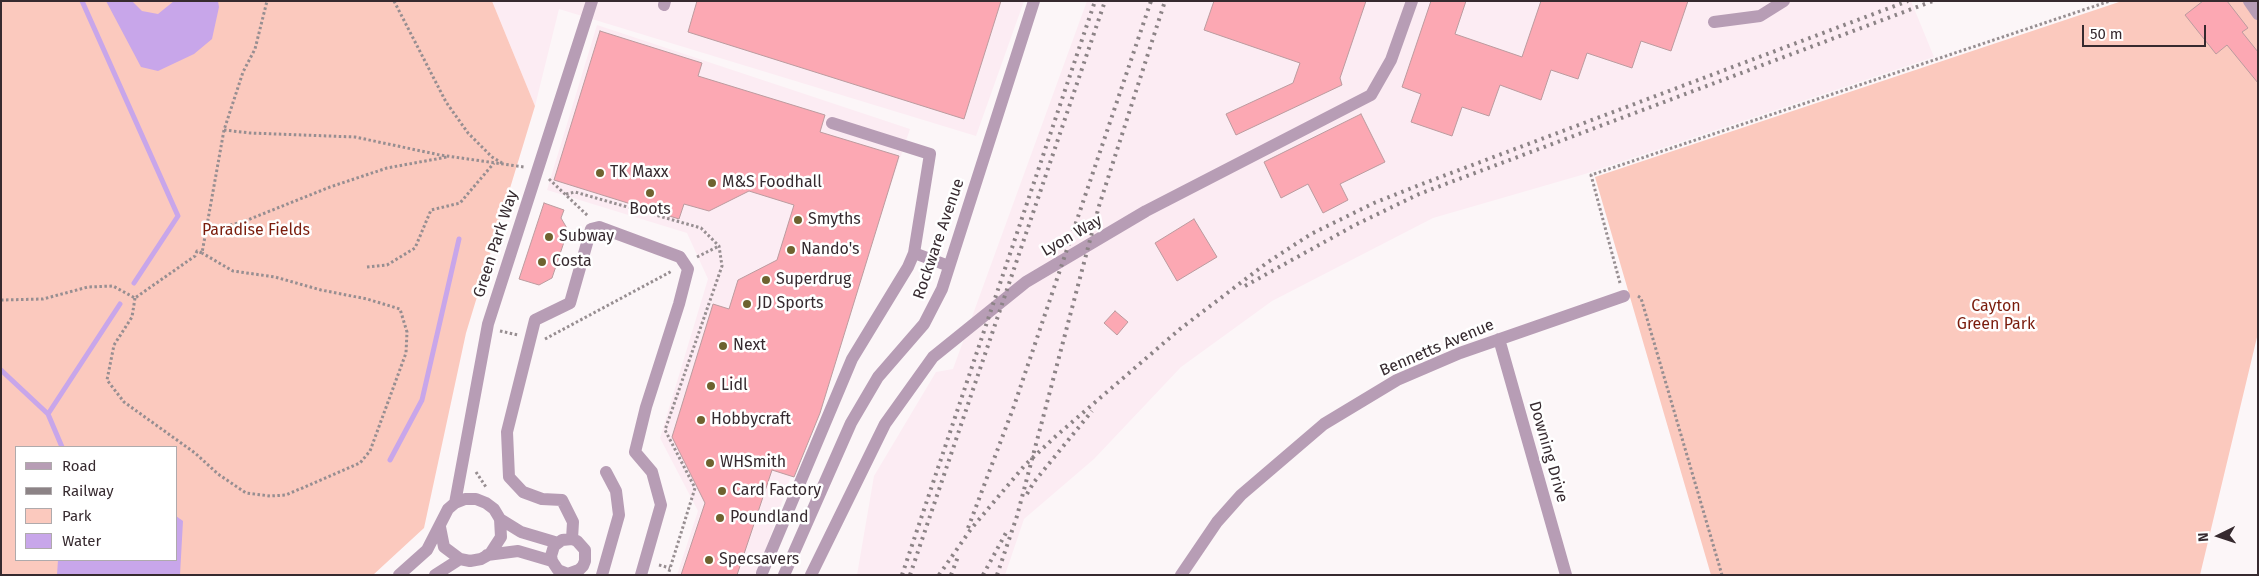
<!DOCTYPE html>
<html>
<head>
<meta charset="utf-8">
<style>
	body { margin:0 }
	#map { position:relative; width:2259px; height:576px; overflow:hidden; background:#fcf6f8; font-family:"Fira Sans",sans-serif }
	canvas { display:block }
	.frame { position:absolute; inset:0; border:2px solid #362a2f; pointer-events:none }
	.legend { position:absolute; left:15px; top:446px; width:162px; height:115px; box-sizing:border-box; background:#fff; border:1px solid #afaaac; margin:0; padding:6px 9px; list-style:none; font-size:15px; color:#362a2f }
	.legend li { display:flex; align-items:center; gap:10px; height:25px }
	.legend b { width:25px; border:1px solid #afaaac }
	.north { position:absolute; left:2194px; top:511px; width:50px; height:50px; -webkit-text-stroke:4px #fff; paint-order:stroke; rotate:266deg; font-size:14px; font-weight:700; line-height:20px; text-align:center; color:#362a2f }
	.north::after { content:''; display:block; margin:auto; width:18px; height:22px; background:#362a2f; clip-path:polygon(50% 0,100% 100%,50% 72%,0 100%) }
	.scale { position:absolute; left:2082px; top:25px; width:124px; height:22px; box-sizing:border-box; border:2px solid #362a2f; border-top:0; padding-left:6px; font-size:15px; line-height:18px; white-space:nowrap; color:#362a2f; -webkit-text-stroke:4px #fff; paint-order:stroke }
</style>
</head>
<body>
<div id="map">
<canvas width="2259" height="576"></canvas>
<div class="frame"></div>
<ul class="legend">
<li><b style="height:6px;background:#b79db5"></b>Road</li>
<li><b style="height:6px;background:#8c8386"></b>Railway</li>
<li><b style="height:14px;background:#fbc9be"></b>Park</li>
<li><b style="height:14px;background:#c8a6ea"></b>Water</li>
</ul>
<div class="north">N</div>
<div class="scale">50 m</div>
</div>
<script>
const context = document.querySelector('canvas').getContext('2d');
context.lineJoin = 'round';
function paint(path, color) { context.fillStyle = color; context.fill(path, 'evenodd'); }
const shape = rows => new Path2D(rows.map(r => 'M' + r).join(''));
function trace(path, color, width, dash) { context.strokeStyle = color; context.lineWidth = width; context.lineCap = dash ? 'butt' : 'round'; context.setLineDash(dash || []); context.stroke(path); }
function label(font, color, halo, rows, align = 'center') {
  context.font = font + ' "Fira Sans",sans-serif'; context.lineWidth = 5; context.setLineDash([]); context.textBaseline = 'middle'; context.strokeStyle = halo; context.fillStyle = color; for (const [text, x, y, turn = 0] of rows) {
    context.save(); context.translate(x, y); context.rotate((+turn || 0) * Math.PI / 180); context.textAlign = isNaN(turn) ? turn : align; if (halo) context.strokeText(text, 0, 0); context.fillText(text, 0, 0); context.restore();
  }
}
const built = shape([
	[492,1,1024,1,976,136,559,9,535,106],
	[1087,1,1911,1,1934,57,1585,174,1433,218,1272,301,1181,367,1094,459,1024,519,1005,575,857,575,874,476,936,372,953,369],
	[597,25,910,129,757,575,677,575,698,511,660,438,708,279,687,233,547,190]
]);
const green = shape([
	[1,1,492,1,535,106,466,333,424,528,373,575,1,575],
	[16,447,176,447,176,560,16,560],
	[2122,1,2258,1,2258,333,2200,575,1711,575,1595,177]
]);
const water = shape([
	[106,1,132,1,142,11,158,14,174,1,218,1,219,7,212,39,194,54,158,71,141,67],
	[176,516,183,521,180,575,57,575,58,560,176,560]
]);
const stream = shape([
	[82,1,178,216,134,283],
	[1,370,48,414,62,447],
	[48,414,120,304],
	[390,460,422,400,459,239]
]);
const building = shape([
	[697,1,1001,1,964,119,688,32,697,1],
	[1214,1,1366,1,1340,78,1342,85,1236,135,1226,114,1293,83,1300,63,1204,30,1214,1],
	[1431,1,1466,1,1455,34,1522,57,1541,1,1688,1,1671,51,1641,41,1632,68,1587,53,1578,79,1551,70,1541,100,1500,85,1489,116,1462,107,1452,136,1411,122,1421,94,1402,87,1431,1],
	[2203,1,2227,1,2248,28,2242,32,2258,52,2258,83,2227,45,2216,54,2185,15,2203,1],
	[600,31,702,63,698,76,825,115,820,132,899,156,820,413,794,477,772,470,737,575,681,575,705,503,672,437,713,304,729,309,738,280,777,260,794,205,749,191,709,211,684,204,679,219,554,180,600,31],
	[1361,114,1385,162,1340,184,1348,200,1323,213,1308,184,1281,198,1264,162,1361,114],
	[544,203,564,210,561,218,568,230,552,278,539,285,519,279,544,203],
	[1194,219,1217,257,1177,281,1155,243,1194,219],
	[1115,311,1128,322,1117,335,1104,323,1115,311]
]);
const path = shape([
	[394,1,446,102,468,133,492,157,502,163],
	[224,130,250,133,355,137,440,155,524,167],
	[549,179,588,216],
	[566,194,575,192,701,228,719,246,722,266,665,430,695,488,668,575],
	[206,232,245,221,330,187,387,168,447,157],
	[697,257,719,246],
	[367,267,387,265,415,248,431,210,460,203,494,163],
	[1620,283,1591,175,2110,1],
	[1638,296,1641,298,1722,575],
	[135,298,132,317,114,345,107,380,124,402,195,453,218,474,246,493,270,496,286,495,360,463,370,451,406,353,407,332,400,309,367,299,321,290,275,277,233,271,202,253],
	[1,300,43,299,88,287,113,286,135,298,195,256,197,251,202,253,224,130,243,72,255,49,267,1],
	[500,331,518,335],
	[545,339,672,271],
	[476,472,486,487],
	[659,565,670,568]
]);
const minor = shape([
	[2249,1,2258,14],
	[664,5,665,1],
	[1714,22,1760,16,1784,1],
	[832,123,930,154,914,253],
	[1499,339,1566,575],
	[455,503,488,324,592,1],
	[500,519,521,532,558,543],
	[572,539,573,522,562,500,542,499,523,492,509,477,507,432,535,320,570,303,591,229,599,227,680,257,688,269,679,304,646,407,635,452,652,472,661,505,641,575],
	[487,555,518,551,552,561,558,570,568,574,579,570,583,566,585,561,585,550,577,541,572,539,562,540,554,546,551,556,552,561],
	[762,573,852,359,908,267,914,253,949,266],
	[399,575,427,550,448,509,455,503,465,499,476,499,486,503,494,509,500,519,501,537,490,554,481,559,470,561,460,559,444,547,440,527],
	[435,575,460,559],
	[602,575,619,515,616,491,606,472],
	[784,575,851,423,878,377,924,324,942,289,1034,1],
	[811,575,885,424,933,357,1026,282,1146,211,1371,95,1391,60,1412,1],
	[1181,575,1217,522,1241,495,1324,424,1397,380,1460,353,1624,296]
]);
const rail = shape([
	[1245,286,1355,225,1419,194,1933,1],
	[1027,494,1034,482,1092,411],
	[968,528,1014,406,1151,1],
	[902,575,1095,1],
	[910,575,1105,1],
	[939,575,971,529,1025,465,1056,436,1180,329,1268,262,1311,234,1374,203,1422,184,1908,1],
	[951,575,959,554],
	[983,575,1007,531],
	[997,575,1017,516,1099,206,1165,1]
]);
const markers = [
	[600,173,5,"#6e622f"],
	[712,183,5,"#6e622f"],
	[650,193,5,"#6e622f"],
	[798,220,5,"#6e622f"],
	[549,237,5,"#6e622f"],
	[791,250,5,"#6e622f"],
	[542,262,5,"#6e622f"],
	[766,280,5,"#6e622f"],
	[747,304,5,"#6e622f"],
	[723,346,5,"#6e622f"],
	[711,386,5,"#6e622f"],
	[701,420,5,"#6e622f"],
	[710,463,5,"#6e622f"],
	[722,491,5,"#6e622f"],
	[720,518,5,"#6e622f"],
	[709,560,5,"#6e622f"]
];
const poiNames = [
	["TK Maxx",610,173],
	["M&S Foodhall",722,183],
	["Boots",650,210,"center"],
	["Smyths",808,220],
	["Subway",559,237],
	["Nando's",801,250],
	["Costa",552,262],
	["Superdrug",776,280],
	["JD Sports",757,304],
	["Next",733,346],
	["Lidl",721,386],
	["Hobbycraft",711,420],
	["WHSmith",720,463],
	["Card Factory",732,491],
	["Poundland",730,518],
	["Specsavers",719,560]
];
const parkNames = [
	["Paradise Fields",256,231],
	["Cayton",1996,307],
	["Green Park",1996,325]
];
const streetNames = [
	["Lyon Way",1072,236,-30],
	["Rockware Avenue",939,239,-71],
	["Green Park Way",496,244,-72],
	["Bennetts Avenue",1437,348,-23],
	["Downing Drive",1548,452,74]
];
paint(built, '#fcecf3');
paint(green, '#fbc9be');
paint(water, '#c8a6ea');
trace(stream, '#c8a6ea', 5);
paint(building, '#fca8b3');
trace(building, '#bc9b9f', 1);
trace(path, '#978e91', 3, [2.5, 2.5]);
trace(minor, '#b79db5', 12);
trace(rail, '#8c8386', 4, [2.5, 5]);
for (const [x, y, r, color] of markers) { const dot = new Path2D(); dot.arc(x, y, r, 0, 2 * Math.PI); context.fillStyle = color; context.fill(dot); trace(dot, '#fff', 2); }
label('16px', '#362a2f', '#fff', poiNames, 'left');
label('16px', '#7a1c0c', '#fff', parkNames);
label('16px', '#362a2f', '#fff', streetNames);
</script>
</body>
</html>
